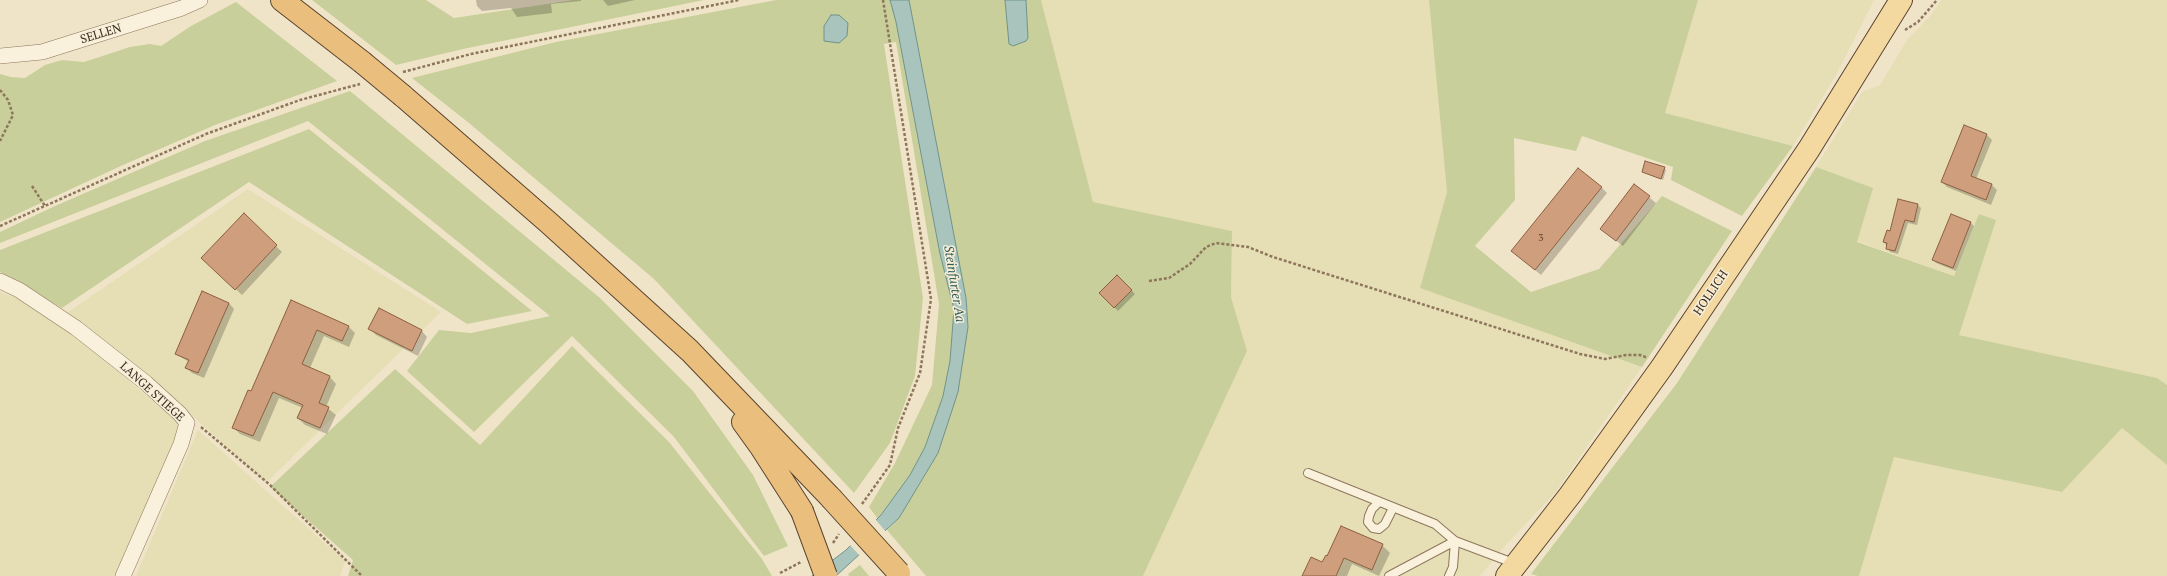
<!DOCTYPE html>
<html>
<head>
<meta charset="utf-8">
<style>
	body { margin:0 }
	canvas { display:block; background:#f0e4c8 }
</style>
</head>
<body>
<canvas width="2167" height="576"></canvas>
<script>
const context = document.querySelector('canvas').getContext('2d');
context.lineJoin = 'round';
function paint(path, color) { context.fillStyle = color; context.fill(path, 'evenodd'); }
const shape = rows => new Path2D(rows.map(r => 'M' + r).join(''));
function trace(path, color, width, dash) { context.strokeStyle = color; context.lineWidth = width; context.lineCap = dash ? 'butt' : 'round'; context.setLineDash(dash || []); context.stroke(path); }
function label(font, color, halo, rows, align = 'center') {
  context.font = font + ' "PT Serif",serif'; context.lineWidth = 3; context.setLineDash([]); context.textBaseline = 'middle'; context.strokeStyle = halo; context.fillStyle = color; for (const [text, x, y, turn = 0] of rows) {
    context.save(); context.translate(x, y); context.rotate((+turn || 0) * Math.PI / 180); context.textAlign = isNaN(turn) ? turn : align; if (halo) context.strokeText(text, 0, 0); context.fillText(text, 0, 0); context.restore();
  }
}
const farmland = shape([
	[1041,0,1429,0,1447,192,1420,288,1642,367,1555,493,1505,546,1480,576,1143,576,1247,351,1231,297,1232,231,1093,202],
	[1698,0,1874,0,1836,75,1793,146,1665,113],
	[1941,0,2167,0,2167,385,2157,378,1959,335,1995,220,1979,214,1954,276,1857,241,1816,167,1862,92,1880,85,1907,40,1931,15],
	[248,189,441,312,266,483,182,406,68,312],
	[0,292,17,298,73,333,176,421,181,431,173,444,116,576,0,576],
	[2122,428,2167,465,2167,576,1859,576,1894,457,2062,492],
	[198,430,345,561,340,576,136,576]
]);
const green = shape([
	[312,0,426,0,454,18,573,0,704,0,463,49,396,65],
	[776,0,890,0,896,22,940,254,954,309,950,361,943,396,925,447,910,475,878,519,869,507,895,463,932,385,939,304,896,42,884,44,923,298,915,376,890,443,854,493,654,279,469,123,412,78,556,42],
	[909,0,1005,0,1009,44,1028,38,1026,0,1041,0,1093,202,1232,231,1231,297,1247,351,1143,576,926,576,887,530,899,518,938,453,968,327,966,298],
	[1429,0,1698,0,1665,113,1793,146,1742,216,1671,180,1673,167,1582,136,1576,151,1514,138,1515,200,1475,246,1531,292,1599,269,1662,196,1732,231,1642,367,1420,288,1447,192],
	[236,2,337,81,215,125,123,165,0,222,0,74,11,77,25,78,45,65,62,60,84,62,130,47,150,44,161,46,191,26],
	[350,91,600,298,693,391,753,475,788,546,764,556,674,437,572,336,474,432,407,371,439,330,471,333,550,316,308,121,0,243,0,232,55,206,205,141],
	[309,129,532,311,467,324,249,182,62,308,0,272,0,250],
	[1816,167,1873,188,1857,242,1954,276,1979,214,1996,220,1959,335,2157,378,2167,385,2167,465,2122,428,2062,492,1894,457,1859,576,1538,576,1531,574,1677,383],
	[572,346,669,442,762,559,772,576,348,576,353,560,270,487,395,369,480,445],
	[860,565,869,576,849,576,848,574]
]);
const water = shape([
	[890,0,909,0,966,298,968,327,958,392,938,453,899,518,836,576,812,576,846,550,881,515,910,475,925,447,943,396,950,361,954,309,940,254,896,22,890,0],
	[1005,0,1026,0,1028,38,1026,41,1013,46,1009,44,1005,0],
	[831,15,839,15,848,23,847,36,839,43,824,41,824,26,831,15]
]);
const pier = shape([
	[875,519,887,533,861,557,849,544]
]);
const shadow = shape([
	[476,0,581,0,581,1,551,4,552,13,517,17,511,8,482,11,477,6],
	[603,0,635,0,608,6],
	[1964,126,1987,135,1992,140,1976,179,1992,185,1997,190,1991,205,1947,187,1942,182],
	[1664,168,1666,170,1663,180,1643,172],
	[1634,185,1656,203,1623,246,1601,229],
	[1601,187,1607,193,1541,275,1519,257],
	[1918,205,1921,208,1917,225,1908,223,1898,254,1890,252,1884,242],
	[244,215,282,252,242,295,209,264],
	[1951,215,1971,223,1974,226,1956,271,1936,263,1933,259],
	[1117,276,1135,294,1118,311,1101,293],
	[291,301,348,326,355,333,349,347,324,336,310,368,330,377,336,384,326,407,336,415,327,434,305,425,298,418,303,408,279,398,260,442,240,434,233,427,251,393],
	[229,303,234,309,204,378,192,373,187,368,189,362,176,354],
	[370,329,422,331,427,337,418,356,376,335],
	[1382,545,1390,553,1379,576,1352,564,1347,576,1303,576,1323,563]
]);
const building = shape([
	[1964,125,1987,134,1971,176,1992,184,1986,200,1941,182,1964,125],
	[1645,161,1665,167,1661,179,1642,172,1645,161],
	[1578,168,1602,187,1535,270,1511,251,1578,168],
	[1634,184,1650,196,1616,241,1600,229,1634,184],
	[1898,199,1918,204,1914,222,1905,220,1895,251,1886,249,1887,243,1883,242,1887,230,1890,231,1898,199],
	[244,213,277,245,235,290,201,258,244,213],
	[1951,214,1971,222,1953,268,1932,260,1951,214],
	[1117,275,1132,290,1114,308,1099,293,1117,275],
	[202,291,229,303,198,373,185,368,189,360,175,354,202,291],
	[291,300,349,326,342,341,317,330,302,364,330,376,319,403,329,407,320,428,297,418,303,405,273,392,253,436,232,428,248,390,251,391,291,300],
	[379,308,422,330,412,351,368,329,379,308],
	[1341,526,1383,544,1372,570,1344,558,1336,576,1302,576,1311,557,1322,562,1326,555,1327,556,1341,526]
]);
const path = shape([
	[1905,30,1918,22,1937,0],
	[403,72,471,54,739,0],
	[0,90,8,100,13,115,0,141],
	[32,186,45,206],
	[0,226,206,134,300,100,360,84],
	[1149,281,1169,278,1190,264,1206,247,1216,243,1248,247,1273,257,1580,354,1605,359,1626,355,1640,355,1648,358],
	[201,427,269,484,362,576],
	[862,504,890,465,898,428,920,373,931,299,883,0],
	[833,543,839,534],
	[780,573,801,562]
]);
const service = shape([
	[1308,473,1435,524,1455,541,1516,564],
	[1379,502,1372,509,1369,516,1368,522,1373,528,1379,529,1385,524,1393,508],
	[1389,576,1455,541],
	[1449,576,1453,567,1455,541]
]);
const minor = shape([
	[0,56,42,52,182,8,200,0],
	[0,281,19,290,76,328,146,383,180,414,187,423,181,444,123,576]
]);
const primary = shape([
	[1507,576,1570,495,1662,367,1809,149,1901,0]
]);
const trunk = shape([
	[282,0,362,62],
	[403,96,549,223,690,351,831,498],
	[743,422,761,447,802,511]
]);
const trunkBridge = shape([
	[362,62,403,96],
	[831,498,899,573],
	[802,511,826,576]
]);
const numberNames = [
	["3",1541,238]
];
const streetNames = [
	["SELLEN",101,34,-17],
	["HOLLICH",1711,293,-56],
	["LANGE STIEGE",152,392,42]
];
const waterNames = [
	["Steinfurter Aa",954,284,81]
];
paint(farmland, '#e6deb5');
paint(green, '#c9cf9b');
paint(water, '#a9c4bc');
trace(water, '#6f938a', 1);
paint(pier, '#f0e4c8');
paint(shadow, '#0003');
paint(building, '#cf9f7d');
trace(building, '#8d5f41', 1);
trace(service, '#8d765c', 10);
trace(minor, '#8d765c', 16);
trace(primary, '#5b4430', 24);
trace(trunk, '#5b4430', 24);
trace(path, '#8d765c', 2.5, [3, 2]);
trace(service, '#faf1dc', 8);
trace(minor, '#faf1dc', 15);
trace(primary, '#f3d9a0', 22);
trace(trunk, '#eabe7c', 22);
trace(trunkBridge, '#5b4430', 24, []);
trace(trunkBridge, '#eabe7c', 22);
label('10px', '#624a37', null, numberNames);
label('12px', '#3d2e20', '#f7eed8', streetNames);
label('italic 13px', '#2f5d5a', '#f7eed8', waterNames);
</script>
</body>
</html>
